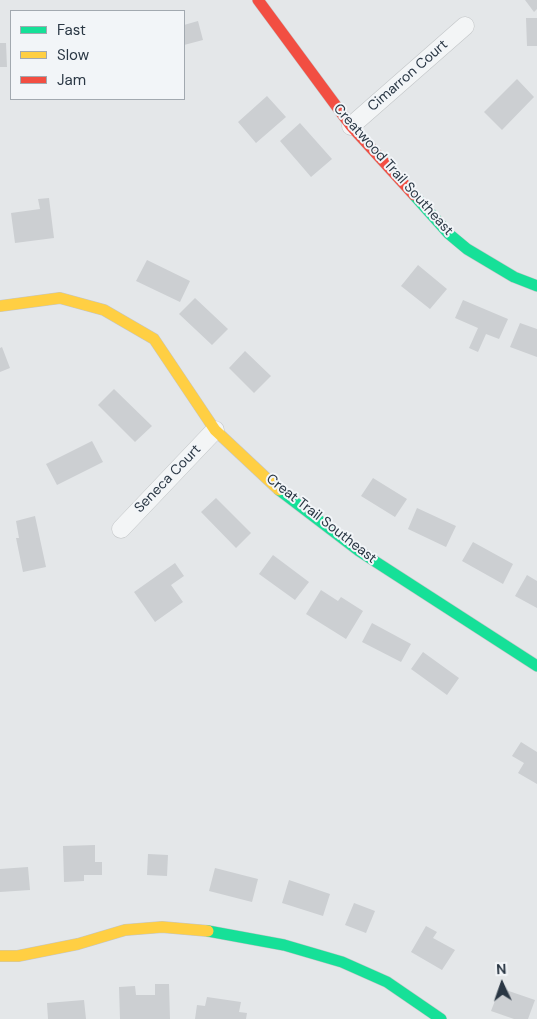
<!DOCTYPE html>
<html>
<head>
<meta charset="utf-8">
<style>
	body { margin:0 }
	#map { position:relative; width:537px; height:1019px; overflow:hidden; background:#e4e7e9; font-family:"DM Sans",sans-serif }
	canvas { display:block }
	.legend { position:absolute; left:10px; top:10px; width:175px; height:90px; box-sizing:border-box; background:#f2f5f8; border:1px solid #a2a9b0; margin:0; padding:6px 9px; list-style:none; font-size:15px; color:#2a3744 }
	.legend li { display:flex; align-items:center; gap:10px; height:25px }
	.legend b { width:25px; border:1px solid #a2a9b0 }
	.north { position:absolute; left:477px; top:959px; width:50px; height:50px; -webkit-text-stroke:4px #f2f5f8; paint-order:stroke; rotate:357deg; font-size:14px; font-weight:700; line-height:20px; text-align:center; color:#2a3744 }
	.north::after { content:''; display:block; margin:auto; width:18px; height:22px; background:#2a3744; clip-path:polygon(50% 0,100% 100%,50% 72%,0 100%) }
</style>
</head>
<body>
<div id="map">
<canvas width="537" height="1019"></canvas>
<ul class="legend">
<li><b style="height:6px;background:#16e098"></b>Fast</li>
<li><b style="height:6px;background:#ffcf43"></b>Slow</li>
<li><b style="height:6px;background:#f24e42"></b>Jam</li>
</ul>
<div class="north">N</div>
</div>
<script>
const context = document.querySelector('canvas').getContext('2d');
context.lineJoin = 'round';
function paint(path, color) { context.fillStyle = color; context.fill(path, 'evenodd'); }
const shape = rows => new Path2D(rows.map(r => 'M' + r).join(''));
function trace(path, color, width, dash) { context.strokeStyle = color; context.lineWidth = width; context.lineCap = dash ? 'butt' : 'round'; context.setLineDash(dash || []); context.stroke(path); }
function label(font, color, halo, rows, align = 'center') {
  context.font = font + ' "DM Sans",sans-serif'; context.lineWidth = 4; context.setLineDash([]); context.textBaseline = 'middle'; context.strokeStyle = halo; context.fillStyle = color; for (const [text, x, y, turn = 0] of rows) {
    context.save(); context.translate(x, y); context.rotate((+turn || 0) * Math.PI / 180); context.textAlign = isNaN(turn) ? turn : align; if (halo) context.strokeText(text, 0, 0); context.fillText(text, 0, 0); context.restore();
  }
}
const building = shape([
	[525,0,537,0,537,9,534,12],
	[526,18,537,18,537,46,527,46],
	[198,21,203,40,184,45,184,25],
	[0,43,6,43,7,67,0,67],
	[517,79,534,97,502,130,484,112],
	[267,96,286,117,256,143,238,122],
	[300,123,332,159,311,177,280,141],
	[49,198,54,238,15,243,11,213,40,209,38,199],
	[147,260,190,281,180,302,136,281],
	[418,265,447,289,430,309,401,286],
	[195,298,228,329,212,345,179,314],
	[463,300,508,319,499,339,486,334,478,352,469,348,478,328,455,318],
	[520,323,537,329,537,357,510,347],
	[2,347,10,368,0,372,0,348],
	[245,351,271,376,254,393,229,368],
	[114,389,152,426,135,442,98,405],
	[92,441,103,462,57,485,46,464],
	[373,478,407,499,395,517,361,496],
	[216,498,251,533,236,548,201,512],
	[417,508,456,526,446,547,408,529],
	[35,516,46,567,23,572,16,538,19,538,16,521],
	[473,542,513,564,503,584,462,561],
	[273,555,309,582,295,600,259,574],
	[175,563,184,576,171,585,183,602,155,622,134,592],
	[527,575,537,581,537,608,515,596],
	[321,590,338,601,341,597,363,611,346,639,306,614],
	[372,623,411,644,401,662,362,642],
	[423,652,459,678,447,695,411,669],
	[521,742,537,752,537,784,518,773,524,763,512,756],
	[95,845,95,862,102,862,102,875,84,875,84,881,64,882,63,846],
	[148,854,168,855,167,876,147,875],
	[28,867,30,890,0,892,0,869],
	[215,868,258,879,252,902,209,891],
	[289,880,330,894,323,916,282,903],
	[354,903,375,911,366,933,345,925],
	[426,926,437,932,433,938,455,950,442,970,411,952],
	[155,984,169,984,170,1019,120,1019,119,987,135,986,136,995,155,995],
	[500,988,535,1000,528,1019,514,1019,491,1011],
	[207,997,241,1002,239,1012,247,1013,246,1019,195,1019,197,1005,205,1006],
	[84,1000,86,1019,48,1019,47,1003]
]);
const street = shape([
	[351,126,465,26],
	[121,529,215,430]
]);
const fast = shape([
	[414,195,449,234,467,249,514,277,537,286],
	[279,490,359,551,537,666],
	[208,931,284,945,342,962,387,982,441,1019]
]);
const slow = shape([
	[0,306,60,298,104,310,154,339,215,430,279,490],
	[0,956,18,956,78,944,125,930,162,927,208,931]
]);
const jam = shape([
	[258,0,351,126,414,195]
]);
const streetNames = [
	["Cimarron Court",408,76,-41],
	["Creatwood Trail Southeast",393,170,48],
	["Seneca Court",168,479,-46],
	["Creat Trail Southeast",321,519,38]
];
paint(building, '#cccfd2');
trace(street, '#c2c5c7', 19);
trace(fast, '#c2c5c7', 12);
trace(slow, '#c2c5c7', 12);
trace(jam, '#c2c5c7', 12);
trace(street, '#f3f5f6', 18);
trace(fast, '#16e098', 11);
trace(slow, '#ffcf43', 11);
trace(jam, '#f24e42', 11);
label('14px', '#2a3744', '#f2f5f8', streetNames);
</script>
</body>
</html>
